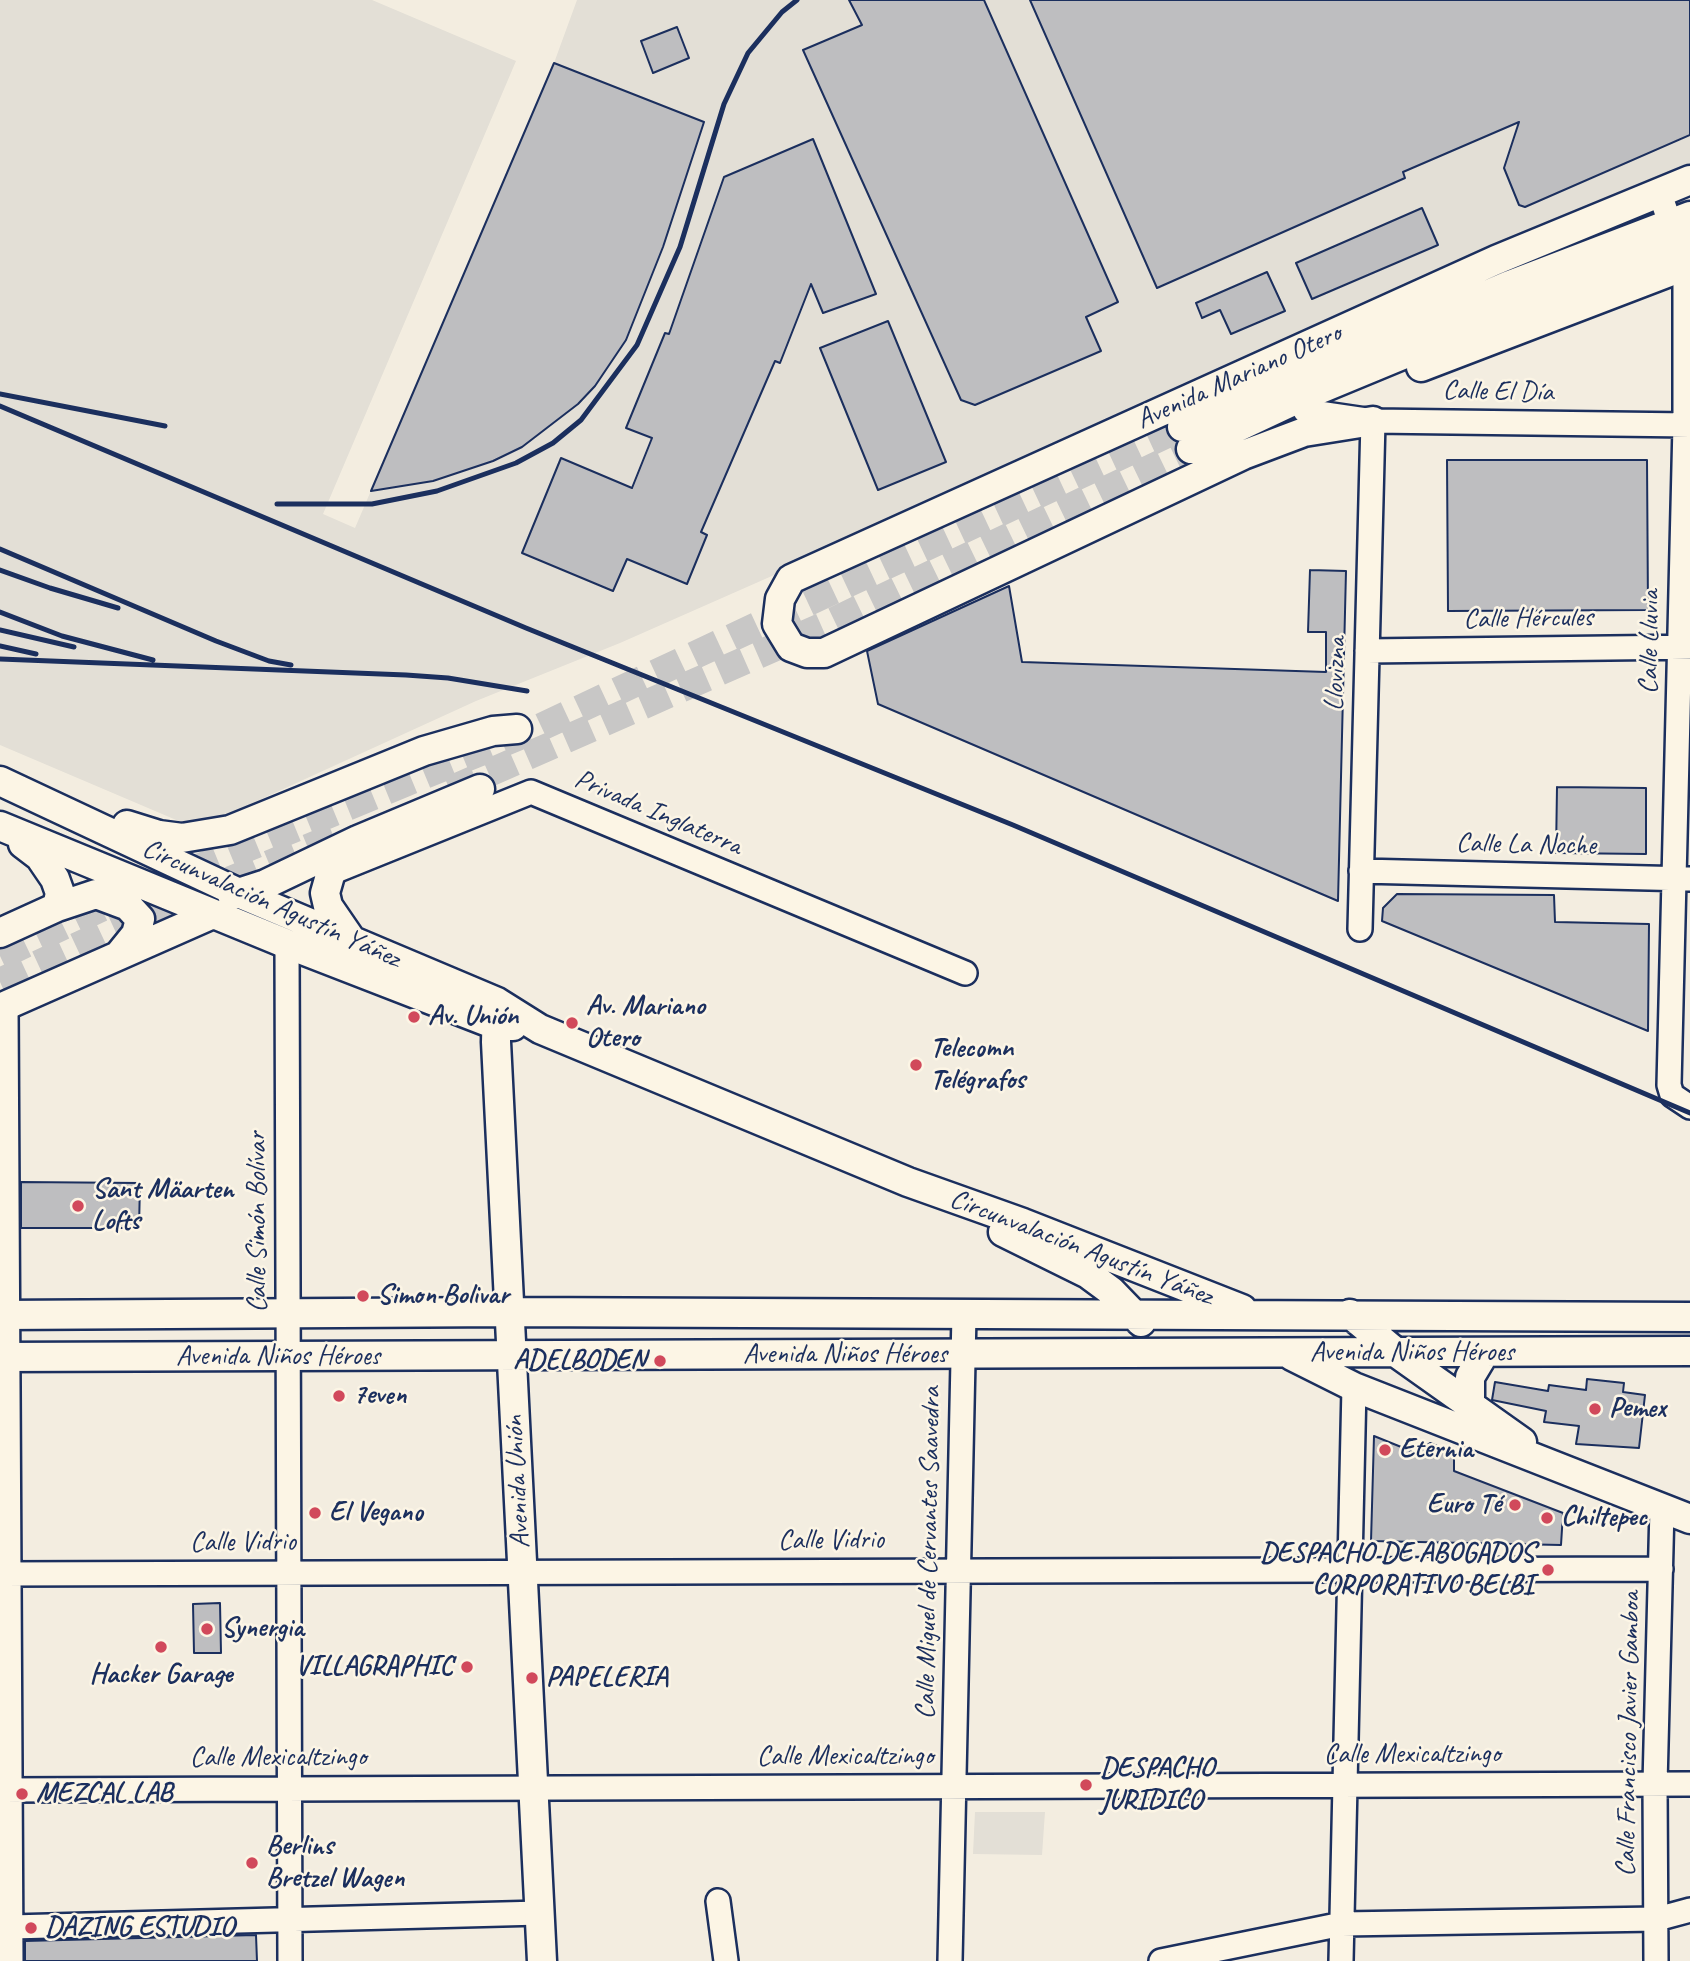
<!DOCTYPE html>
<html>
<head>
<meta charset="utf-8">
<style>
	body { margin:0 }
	canvas { display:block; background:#f3ede0 }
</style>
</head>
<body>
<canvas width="1690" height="1961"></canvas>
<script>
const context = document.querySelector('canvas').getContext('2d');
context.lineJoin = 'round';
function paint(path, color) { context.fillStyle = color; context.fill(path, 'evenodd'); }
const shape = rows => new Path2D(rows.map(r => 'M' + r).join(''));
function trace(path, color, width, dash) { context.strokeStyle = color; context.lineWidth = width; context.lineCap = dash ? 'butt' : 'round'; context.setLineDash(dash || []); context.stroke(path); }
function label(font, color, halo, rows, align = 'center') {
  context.font = font + ' Caveat,sans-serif'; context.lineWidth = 5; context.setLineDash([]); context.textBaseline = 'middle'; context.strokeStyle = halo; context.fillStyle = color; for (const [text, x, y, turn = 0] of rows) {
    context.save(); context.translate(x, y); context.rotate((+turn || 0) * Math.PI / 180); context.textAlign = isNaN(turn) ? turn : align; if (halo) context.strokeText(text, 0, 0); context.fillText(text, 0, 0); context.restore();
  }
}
const built = shape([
	[0,0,372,0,516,61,323,514,355,528,554,63,577,0,1690,0,1690,171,620,643,476,701,211,822,188,825,0,745],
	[975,1812,1045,1812,1042,1855,973,1854]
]);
const building = shape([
	[849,0,984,0,1118,302,1086,317,1101,351,975,405,961,400,803,50,862,25,849,0],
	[1030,0,1690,0,1690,135,1525,207,1519,205,1504,168,1519,122,1403,172,1405,178,1157,288,1030,0],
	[677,27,689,58,653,73,641,41,677,27],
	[554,63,704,122,663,247,626,340,595,386,578,404,522,447,493,461,433,481,371,491,554,63],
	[813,139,876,294,823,313,811,284,780,363,775,361,701,532,707,535,687,584,627,559,613,591,522,553,561,458,632,488,652,438,626,428,665,333,669,334,724,177,813,139],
	[1422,208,1438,245,1312,299,1296,263,1422,208],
	[1267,272,1285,311,1231,334,1220,310,1202,318,1196,303,1267,272],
	[888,321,946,462,878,490,820,348,888,321],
	[1447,460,1647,460,1648,610,1448,611,1447,460],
	[1310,570,1346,571,1338,901,878,704,867,651,1009,586,1022,662,1326,672,1326,632,1308,632,1310,570],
	[1557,787,1646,788,1646,854,1556,853,1557,787],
	[1397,894,1554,895,1555,922,1649,924,1648,1031,1382,921,1383,908,1397,894],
	[21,1182,140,1183,139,1228,21,1228,21,1182],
	[1587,1379,1624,1383,1623,1392,1645,1395,1639,1448,1576,1444,1579,1426,1544,1422,1546,1411,1492,1400,1495,1382,1548,1391,1549,1385,1586,1390,1587,1379],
	[1374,1436,1416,1453,1430,1443,1454,1453,1454,1471,1563,1513,1561,1545,1371,1541,1374,1436],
	[220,1603,221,1653,194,1653,193,1604,220,1603],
	[256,1935,257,1961,25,1961,25,1941,256,1935]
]);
const majorTunnel = shape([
	[450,790,828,624,1191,449],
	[0,956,103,907,539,728,1182,427],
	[0,982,125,924,344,833]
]);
const minor = shape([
	[1660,194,1685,266,1685,425,1669,1085,1672,1095,1690,1107],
	[1305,411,1373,421,1690,425],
	[1367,651,1690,647],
	[1361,871,1690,879],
	[328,874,531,792,965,973],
	[1360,929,1373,421],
	[287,944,290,1961],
	[6,1005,11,1961],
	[0,1574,1661,1569],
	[0,1790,1690,1784],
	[718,1901,726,1961],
	[11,1927,540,1913],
	[950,1961,964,1314],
	[1161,1961,1342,1924,1657,1919,1690,1910],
	[1341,1961,1354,1387],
	[1656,1961,1655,1784,1662,1508]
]);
const major = shape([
	[1421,367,1690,264],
	[1373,421,1304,432,1243,455,824,653,807,653,791,647,777,624,780,599,791,579,1496,260,1690,180],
	[1182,427,1507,286,1690,216],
	[1191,449,1308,394,1690,236],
	[0,781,241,894,497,1002,540,1029,908,1182,1023,1223,1242,1309],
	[127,825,159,835,182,838,230,830,424,751,493,731,517,729],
	[0,826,287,944,496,1025,513,1026],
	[23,844,40,857,55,879,60,893,57,907],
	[350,848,333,865,325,893,328,906,352,941],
	[232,895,266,884,358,840,480,789],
	[0,933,57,907,96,894,128,906,140,919,136,934,119,955],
	[497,1002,496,1042,542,1961],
	[0,1008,213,914],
	[1003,1232,1088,1274,1111,1291,1141,1322],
	[1350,1314,1398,1354,1522,1442],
	[0,1315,510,1312,1690,1317],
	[1292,1356,1354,1387,1690,1519],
	[0,1357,1690,1351],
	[1470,1405,1470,1377,1485,1352]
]);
const rail = shape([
	[0,394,165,426],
	[0,406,526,628,1013,825,1690,1113],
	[277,504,372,504,437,491,516,463,553,443,581,420,637,345,680,247,724,104,748,53,782,12,797,0],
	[0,549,216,641,269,661,291,665],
	[0,570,50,588,118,608],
	[0,612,62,636,153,660],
	[0,630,74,647],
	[0,646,36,654],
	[0,659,406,675,448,678,527,691]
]);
const markers = [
	[414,1017,7,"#d1495b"],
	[572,1023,7,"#d1495b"],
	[916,1065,7,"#d1495b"],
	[78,1206,7,"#d1495b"],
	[363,1296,7,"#d1495b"],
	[660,1361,7,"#d1495b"],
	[339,1396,7,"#d1495b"],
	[1595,1409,7,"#d1495b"],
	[1385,1450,7,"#d1495b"],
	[1515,1505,7,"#d1495b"],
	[315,1513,7,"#d1495b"],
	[1547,1518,7,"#d1495b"],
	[1548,1570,7,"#d1495b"],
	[207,1629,7,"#d1495b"],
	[161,1647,7,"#d1495b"],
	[467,1667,7,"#d1495b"],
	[532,1678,7,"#d1495b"],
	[1086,1785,7,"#d1495b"],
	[22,1794,7,"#d1495b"],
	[252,1863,7,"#d1495b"],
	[31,1928,7,"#d1495b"]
];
const streetNames = [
	["Avenida Mariano Otero",1239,377,-24],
	["Calle El Día",1498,392,1],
	["Calle Hércules",1528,619,-1],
	["Calle Lluvia",1650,642,-89],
	["Llovizna",1336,674,-88],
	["Privada Inglaterra",658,813,23],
	["Calle La Noche",1526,845,1],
	["Circunvalación Agustín Yáñez",271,904,24],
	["Calle Simón Bolívar",258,1222,-90],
	["Circunvalación Agustín Yáñez",1081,1248,21],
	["Avenida Niños Héroes",1412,1353],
	["Avenida Niños Héroes",845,1355],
	["Avenida Niños Héroes",278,1357],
	["Avenida Unión",518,1482,-93],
	["Calle Vidrio",831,1541],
	["Calle Vidrio",243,1543],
	["Calle Miguel de Cervantes Saavedra",929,1553,-89],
	["Calle Francisco Javier Gamboa",1629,1734,-89],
	["Calle Mexicaltzingo",1412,1755],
	["Calle Mexicaltzingo",845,1757],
	["Calle Mexicaltzingo",278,1758]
];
const poiNames = [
	["Av. Mariano",586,1007],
	["Otero",586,1039],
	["Av. Unión",428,1017],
	["Telecomn",930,1049],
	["Telégrafos",930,1081],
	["Sant Mäarten",92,1190],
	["Lofts",92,1222],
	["Simon Bolivar",377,1296],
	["ADELBODEN",646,1361,"right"],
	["7even",353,1396],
	["Pemex",1609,1409],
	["Eternia",1399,1450],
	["Euro Té",1501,1505,"right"],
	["El Vegano",329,1513],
	["Chiltepec",1561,1518],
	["DESPACHO DE ABOGADOS",1534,1554,"right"],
	["CORPORATIVO BELBI",1534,1586,"right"],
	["Synergia",221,1629],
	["VILLAGRAPHIC",453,1667,"right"],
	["Hacker Garage",161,1675,"center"],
	["PAPELERIA",546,1678],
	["DESPACHO",1100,1769],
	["JURIDICO",1100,1801],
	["MEZCAL LAB",36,1794],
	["Berlins",266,1847],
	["Bretzel Wagen",266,1879],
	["DAZING ESTUDIO",45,1928]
];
paint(built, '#e3dfd6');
paint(building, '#bebec0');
trace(building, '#1b2f5e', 2);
trace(majorTunnel, '#c8c7c6', 28, [28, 14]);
trace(minor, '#1b2f5e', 28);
trace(major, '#1b2f5e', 33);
trace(minor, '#fcf5e5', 23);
trace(major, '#fcf5e5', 28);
trace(rail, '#1b2f5e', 5);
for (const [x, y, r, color] of markers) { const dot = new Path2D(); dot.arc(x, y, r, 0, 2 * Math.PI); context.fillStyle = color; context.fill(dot); trace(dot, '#fcf5e5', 2.5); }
label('28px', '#1b2f5e', '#fcf5e5', streetNames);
label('bold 28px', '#1b2f5e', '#fcf5e5', poiNames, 'left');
</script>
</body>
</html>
